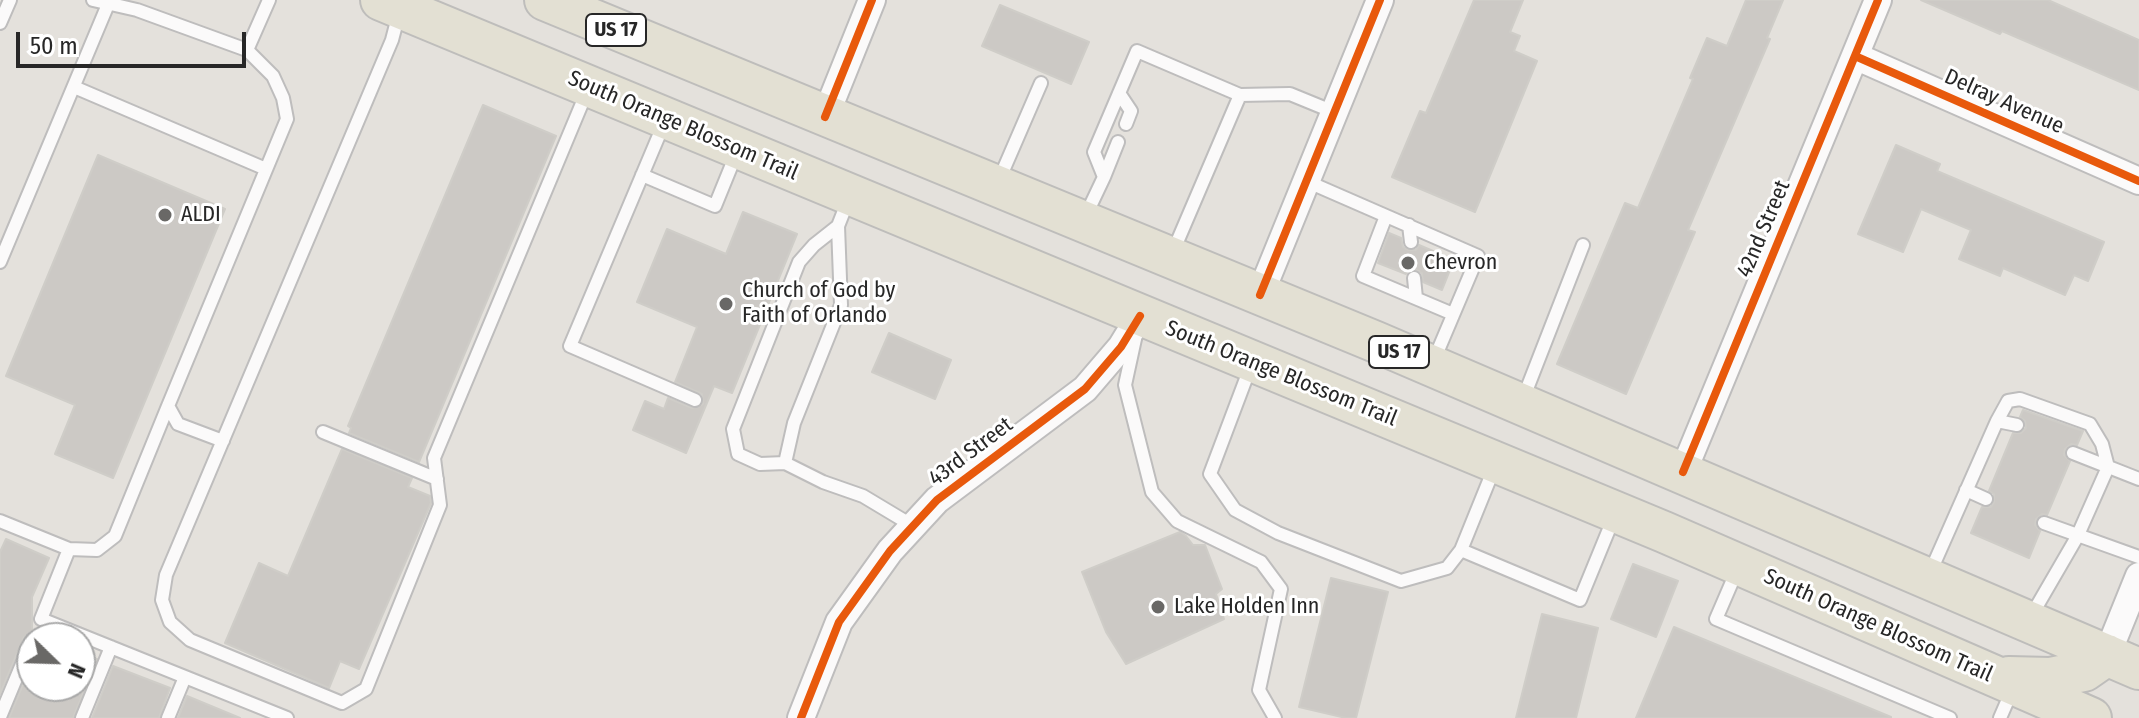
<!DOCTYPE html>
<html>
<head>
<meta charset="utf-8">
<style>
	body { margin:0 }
	#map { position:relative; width:2139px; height:718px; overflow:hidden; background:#e4e1dc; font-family:"Fira Sans Condensed",sans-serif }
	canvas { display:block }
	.north { position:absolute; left:16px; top:622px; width:80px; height:80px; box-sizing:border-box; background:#fff; border:2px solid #a9a9a9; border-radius:50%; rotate:113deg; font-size:22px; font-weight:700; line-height:32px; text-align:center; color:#272727 }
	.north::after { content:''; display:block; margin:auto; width:28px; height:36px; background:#696866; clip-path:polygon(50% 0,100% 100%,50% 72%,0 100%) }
	.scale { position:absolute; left:16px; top:32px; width:230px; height:36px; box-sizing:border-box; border:4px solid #272727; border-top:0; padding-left:10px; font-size:24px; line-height:28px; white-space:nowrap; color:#272727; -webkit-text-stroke:6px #fff; paint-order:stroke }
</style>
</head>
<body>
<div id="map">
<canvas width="2139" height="718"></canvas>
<div class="north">N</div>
<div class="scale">50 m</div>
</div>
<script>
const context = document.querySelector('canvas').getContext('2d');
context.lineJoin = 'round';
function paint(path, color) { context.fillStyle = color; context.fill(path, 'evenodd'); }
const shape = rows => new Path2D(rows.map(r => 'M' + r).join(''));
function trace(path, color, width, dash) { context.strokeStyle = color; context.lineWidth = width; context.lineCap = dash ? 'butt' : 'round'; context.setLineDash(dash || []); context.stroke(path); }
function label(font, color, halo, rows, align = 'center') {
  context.font = font + ' "Fira Sans Condensed",sans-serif'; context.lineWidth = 6; context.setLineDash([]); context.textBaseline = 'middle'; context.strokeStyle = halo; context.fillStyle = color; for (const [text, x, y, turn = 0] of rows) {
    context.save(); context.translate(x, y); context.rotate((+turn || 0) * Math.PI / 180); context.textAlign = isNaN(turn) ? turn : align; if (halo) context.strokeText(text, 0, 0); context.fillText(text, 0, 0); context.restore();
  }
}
const building = shape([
	[1474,0,1523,0,1510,32,1520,36,1514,51,1537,61,1475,212,1392,177,1420,111,1426,113,1474,0],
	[1746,0,1783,0,1767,38,1770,39,1688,230,1695,232,1626,394,1557,364,1625,203,1638,208,1693,79,1690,78,1707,38,1727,46,1746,0],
	[1921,0,2048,0,2139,40,2139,90,2002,31,2000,34,1921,0],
	[1000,5,1089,42,1071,84,982,46,1000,5],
	[483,105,556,136,419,462,349,433,351,428,348,426,483,105],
	[1896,145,1940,164,1937,171,2104,242,2088,281,2074,275,2065,295,2003,268,2000,276,1959,259,1971,230,1921,209,1903,252,1858,234,1896,145],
	[98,155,225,209,113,478,55,454,75,405,6,376,98,155],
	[743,212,797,234,732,393,714,386,686,453,633,430,645,401,664,409,668,398,692,408,703,404,702,394,675,382,697,327,637,302,667,229,726,254,743,212],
	[1389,233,1401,238,1403,247,1408,250,1416,250,1419,245,1454,260,1442,290,1423,282,1422,273,1417,270,1409,270,1406,274,1378,263,1389,233],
	[889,333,951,360,935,399,872,372,889,333],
	[2023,410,2083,431,2077,445,2071,444,2065,449,2064,455,2070,461,2047,515,2042,514,2036,519,2035,525,2040,531,2029,558,1971,533,1982,507,1991,507,1994,502,1994,494,1989,491,2013,433,2021,433,2026,428,2025,421,2020,417,2023,410],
	[342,449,412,478,408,487,430,496,431,503,359,669,340,661,329,688,225,643,259,563,288,576,342,449],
	[1180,532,1186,536,1193,545,1205,545,1222,589,1216,594,1224,619,1126,664,1106,632,1082,572,1180,532],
	[6,539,49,558,32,597,32,631,24,637,0,694,0,552,6,539],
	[1633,564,1678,581,1656,637,1611,619,1633,564],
	[1331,578,1388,592,1356,718,1346,718,1299,707,1331,578],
	[1542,614,1598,628,1576,718,1516,718,1542,614],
	[1674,627,1891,717,1891,718,1636,718,1674,627],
	[80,652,97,659,73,718,9,718,32,663,32,686,80,686,80,652],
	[113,666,170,688,159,718,92,718,113,666],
	[187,696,240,718,178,718,187,696]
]);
const service = shape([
	[93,0,137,10,247,50,273,76,283,98,287,119,168,406,178,424,223,441],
	[399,13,392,40,166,575,162,600,170,622,190,640,342,703,366,689,440,505,434,458,588,89],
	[0,23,10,0],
	[247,50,269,0],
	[74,87,266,169],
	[1119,93,1131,111,1126,124],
	[665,121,570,346,695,400],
	[642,175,715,206,737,152],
	[1104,177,1118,142],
	[999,180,1041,83],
	[1306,181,1478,256,1434,360],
	[1086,215,1104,177,1094,152,1137,51,1240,95,1290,94,1334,112],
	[1386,216,1363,276,1453,314],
	[1409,225,1411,242],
	[838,226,814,245,799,262,733,429,738,454,760,464,785,463,794,423,841,305,838,226,849,198],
	[1172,254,1240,95],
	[0,262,109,2],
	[1414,278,1416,298],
	[1135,339,1125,385,1152,492,1177,521,1261,562,1281,589,1259,690,1275,718],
	[1250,368,1210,474,1235,510,1278,533,1401,581,1447,568,1461,550],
	[1523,399,1583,245],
	[1997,421,2008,401,2020,399,2090,424,2102,444,2108,467,2077,537,2030,618],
	[323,432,437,479],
	[2073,453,2139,479],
	[785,463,823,482,863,496,913,526],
	[1495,466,1461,550,1580,600,1614,517],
	[1966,490,1986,499],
	[0,521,69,549,97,550,115,536,168,406],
	[2044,523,2139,557],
	[69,549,41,619,287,718],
	[1738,568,1716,619,1950,718],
	[1929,575,1997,421,2017,425],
	[0,717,32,640],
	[82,718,111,647],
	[168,718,185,677],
	[2000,718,2013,688]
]);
const minor = shape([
	[1855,56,2139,181],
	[825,117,872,0],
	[1260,295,1380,0],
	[1683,472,1878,0],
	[2107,655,2139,576],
	[801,718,839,622,890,551,937,500,1085,389,1121,347,1140,316]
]);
const primary = shape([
	[381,0,1664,532,2091,718],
	[545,0,1376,342,2139,669],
	[2009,677,2050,678,2084,671,2107,655]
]);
const cycleway = shape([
	[1855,56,2139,181],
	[825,117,872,0],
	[1260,295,1380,0],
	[1683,472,1878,0],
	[801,718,839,622,890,551,937,500,1085,389,1121,347,1140,316]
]);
const markers = [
	[165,215,8,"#696866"],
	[1408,263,8,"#696866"],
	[726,304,8,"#696866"],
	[1158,607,8,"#696866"]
];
const shields = [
	[616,30,60],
	[1399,352,60]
];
const shieldNames = [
	["US 17",616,30],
	["US 17",1399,352]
];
const streetNames = [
	["Delray Avenue",2004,102,24],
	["South Orange Blossom Trail",683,126,23],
	["42nd Street",1764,229,-67],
	["South Orange Blossom Trail",1281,374,22],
	["43rd Street",971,452,-37],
	["South Orange Blossom Trail",1878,626,24]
];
const poiNames = [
	["ALDI",181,215],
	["Chevron",1424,263],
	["Church of God by",742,291],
	["Faith of Orlando",742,316],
	["Lake Holden Inn",1174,607]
];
paint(building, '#ccc9c5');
trace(building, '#cfcdc8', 2);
trace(service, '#bebdbd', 16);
trace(minor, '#bebdbd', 30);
trace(primary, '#bebdbb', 44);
trace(service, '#fbfafa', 12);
trace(minor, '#fbfafa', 26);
trace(primary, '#e3e0d3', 40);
trace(cycleway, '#e8590c', 8);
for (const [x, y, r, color] of markers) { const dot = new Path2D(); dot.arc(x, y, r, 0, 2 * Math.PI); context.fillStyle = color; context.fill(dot); trace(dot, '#fff', 3); }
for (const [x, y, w] of shields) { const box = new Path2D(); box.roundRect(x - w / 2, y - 16, w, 32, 6); context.fillStyle = '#fff'; context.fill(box); trace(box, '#272727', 2); }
label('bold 20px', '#272727', null, shieldNames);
label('22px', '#272727', '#fff', streetNames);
label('22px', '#272727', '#fff', poiNames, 'left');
</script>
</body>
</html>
